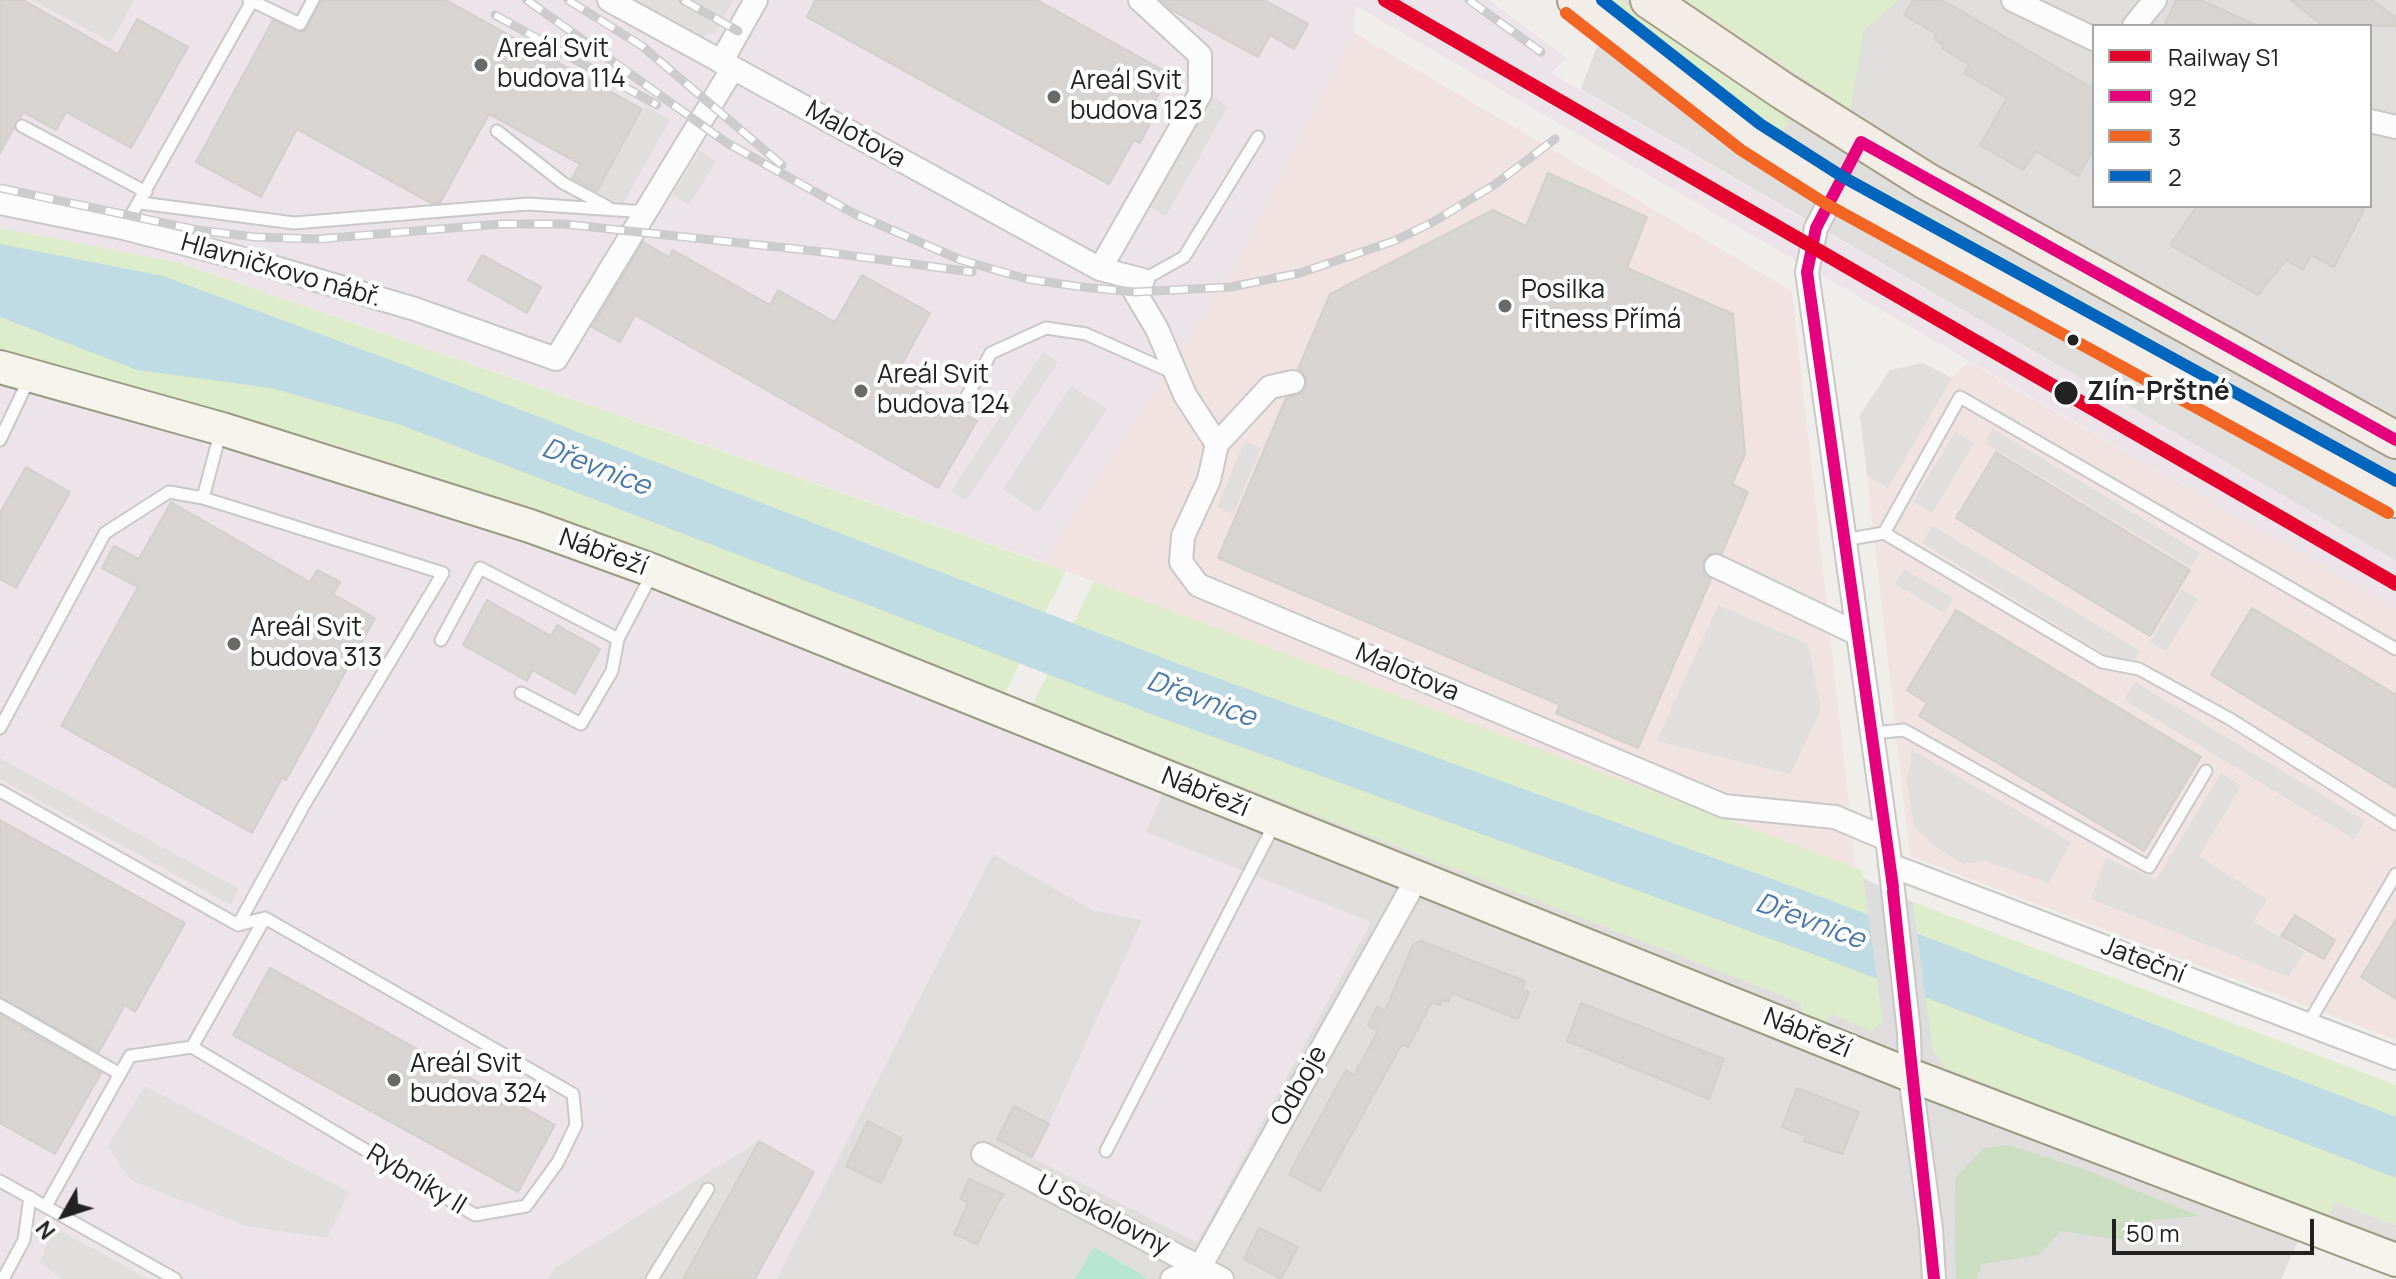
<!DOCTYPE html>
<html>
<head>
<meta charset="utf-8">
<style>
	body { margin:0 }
	#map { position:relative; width:2396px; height:1279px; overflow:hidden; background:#f0eeeb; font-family:Manrope,sans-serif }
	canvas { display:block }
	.legend { position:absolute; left:2092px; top:24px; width:280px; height:184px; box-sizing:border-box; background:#fff; border:2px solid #a7a7a7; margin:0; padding:10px 14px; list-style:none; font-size:24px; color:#222 }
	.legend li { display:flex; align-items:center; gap:16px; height:40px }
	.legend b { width:40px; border:2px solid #a7a7a7 }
	.north { position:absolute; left:24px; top:1175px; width:80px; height:80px; -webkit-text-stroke:6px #fff; paint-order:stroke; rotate:231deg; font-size:22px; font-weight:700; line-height:32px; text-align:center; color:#222 }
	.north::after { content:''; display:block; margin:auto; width:28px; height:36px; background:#222; clip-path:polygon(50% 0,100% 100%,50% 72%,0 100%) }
	.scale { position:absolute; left:2112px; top:1219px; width:202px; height:36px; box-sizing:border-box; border:4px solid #222; border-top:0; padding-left:10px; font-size:24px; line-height:28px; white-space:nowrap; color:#222; -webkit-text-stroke:6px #fff; paint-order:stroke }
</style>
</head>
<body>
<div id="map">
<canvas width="2396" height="1279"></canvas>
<ul class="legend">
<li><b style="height:10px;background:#e4002b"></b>Railway S1</li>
<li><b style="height:10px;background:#e5007d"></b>92</li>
<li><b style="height:10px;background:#f26522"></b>3</li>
<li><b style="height:10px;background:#0065bd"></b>2</li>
</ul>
<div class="north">N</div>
<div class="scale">50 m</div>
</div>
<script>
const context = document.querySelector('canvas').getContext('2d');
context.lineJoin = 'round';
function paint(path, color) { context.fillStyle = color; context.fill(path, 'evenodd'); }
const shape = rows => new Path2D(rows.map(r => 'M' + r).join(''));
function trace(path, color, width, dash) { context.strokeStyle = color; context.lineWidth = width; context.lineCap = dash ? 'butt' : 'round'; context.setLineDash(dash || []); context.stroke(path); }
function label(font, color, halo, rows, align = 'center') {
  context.font = font + ' Manrope,sans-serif'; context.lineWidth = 8; context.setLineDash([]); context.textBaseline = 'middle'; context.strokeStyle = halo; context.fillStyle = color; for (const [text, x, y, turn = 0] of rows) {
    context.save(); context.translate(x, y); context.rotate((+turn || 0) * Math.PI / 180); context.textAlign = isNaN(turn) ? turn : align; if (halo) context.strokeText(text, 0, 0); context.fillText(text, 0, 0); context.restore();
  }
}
const residential = shape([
	[1568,0,2396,0,2396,561,1581,89,1604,28],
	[2094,26,2370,26,2370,206,2094,206],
	[1100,707,2345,1138,2281,1279,777,1279,984,867]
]);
const commercial = shape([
	[1353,32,1792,291,1857,879,1043,562,1234,269],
	[1969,362,2396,608,2396,1040,1910,856,1860,415,1890,370,1923,363,1951,378]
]);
const industrial = shape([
	[0,0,1489,0,1567,58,1551,73,2396,561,2396,608,1356,6,1353,32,1234,269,1043,562,180,263,0,228],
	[0,382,484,525,830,655,1163,793,1146,832,1371,922,1197,1243,1033,1158,1142,920,1092,910,993,854,777,1279,0,1279]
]);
const grass = shape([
	[1599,0,1620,0,1783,112,1788,124,1782,131,1767,129],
	[1684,0,1899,0,1863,31,1851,110],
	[1889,194,2396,475,2396,481,1887,200],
	[0,228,180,263,1066,571,1004,694,428,475,330,443,0,352],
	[1094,582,1862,870,1883,1022,1871,1031,1831,1014,1825,1022,1801,1012,1801,1003,1032,705],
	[1913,902,2396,1085,2396,1225,2335,1202,2327,1221,1996,1097,1999,1089,1946,1068,1933,1051]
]);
const forest = shape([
	[2008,1145,2086,1170,2199,1216,2152,1220,2122,1240,2061,1231,2039,1255,1982,1264,1977,1279,1956,1279,1955,1178,1984,1148]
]);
const pitch = shape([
	[1094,1247,1146,1277,1145,1279,1075,1279]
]);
const parking = shape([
	[32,0,134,0,111,42],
	[635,0,733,0,716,32,700,37],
	[1207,93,1228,106,1166,216,1144,204],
	[646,106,670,120,622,205,597,192],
	[700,151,716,161,689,205,672,195],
	[1043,352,1058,362,966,501,951,491],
	[1923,363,1952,378,1888,488,1867,475,1860,415,1890,370],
	[1071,386,1107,409,1038,513,1003,489],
	[1993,429,2200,553,2191,567,1985,443],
	[1955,432,1974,443,1932,513,1913,502],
	[1245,441,1261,448,1233,514,1217,507],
	[1933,526,2140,651,2130,669,1922,543],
	[1904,569,1953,598,1944,613,1895,584],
	[2182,589,2198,599,2166,651,2150,642],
	[1718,605,1808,644,1821,710,1790,774,1657,741],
	[2135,682,2365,821,2354,839,2124,700],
	[1912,750,2071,842,2049,883,1985,861,1963,864,1933,845,1914,826,1907,783],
	[0,758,239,889,231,905,0,779],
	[2221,773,2241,786,2199,856,2267,900,2253,921,2304,952,2288,977,2091,899,2106,858,2156,880],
	[145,1086,349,1192,327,1238,246,1226,130,1180,108,1146],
	[759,1141,682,1279,548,1279,555,1268],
	[2334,1202,2396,1225,2396,1247,2327,1221],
	[54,1227,148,1279,62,1279,40,1263]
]);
const water = shape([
	[0,244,163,276,420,371,1184,666,1827,899,2396,1117,2396,1178,1807,952,1164,719,401,425,271,388,137,370,0,317]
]);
const pier = shape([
	[1863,878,1913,902,1931,1041,1883,1022]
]);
const building = shape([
	[0,0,23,0,118,54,137,19,188,47,131,148,66,112,56,130,23,112,0,153,0,0],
	[321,0,446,0,642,109,597,191,572,178,580,164,489,114,440,203,431,203,297,129,261,197,196,162,273,20,304,32,321,0],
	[815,0,1037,0,1170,74,1144,121,1150,124,1140,143,1134,140,1109,184,807,17,815,0],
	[1161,0,1264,0,1308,24,1294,49,1270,35,1258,57,1172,10,1161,0],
	[1913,0,1942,0,2094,89,2094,149,2078,176,2036,151,2023,170,1980,145,2007,98,1964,73,1969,65,1942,48,1944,45,1934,39,1936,34,1904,15,1913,0],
	[2176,0,2201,0,2258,26,2164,26,2176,0],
	[2291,0,2372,0,2396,18,2396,26,2323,26,2291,0],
	[1548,173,1647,217,1627,268,1733,314,1745,454,1732,484,1748,492,1722,553,1709,554,1703,561,1704,573,1711,579,1638,748,1556,713,1560,705,1218,558,1286,398,1302,393,1306,387,1306,378,1298,369,1330,294,1493,210,1526,226,1548,173],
	[2197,206,2366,206,2334,267,2311,255,2303,270,2286,260,2258,295,2170,245,2197,206],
	[643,242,669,257,673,250,770,305,778,290,835,322,862,275,930,313,902,364,911,370,906,380,977,421,938,488,635,315,620,342,592,327,643,242],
	[482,255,541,287,527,313,468,280,482,255],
	[1996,452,2190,570,2150,636,1956,518,1996,452],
	[26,467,70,492,16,588,0,579,0,513,26,467],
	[171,502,310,582,317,570,340,582,333,594,375,618,286,780,282,778,252,833,61,726,138,587,102,568,114,546,139,559,171,502],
	[487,600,551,636,557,625,600,649,575,694,532,670,527,681,463,645,487,600],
	[2252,608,2396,695,2396,788,2211,675,2252,608],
	[1956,610,2201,757,2144,851,1919,716,1927,703,1907,690,1956,610],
	[0,820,185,923,135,1012,125,1005,99,1052,0,997,0,820],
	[2295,915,2335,940,2324,959,2281,936,2295,915],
	[2396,919,2396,999,2361,977,2396,919],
	[1421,941,1525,981,1522,989,1529,992,1518,1019,1452,993,1448,1002,1442,1000,1440,1005,1432,1002,1408,1047,1402,1044,1320,1191,1289,1174,1346,1070,1354,1075,1378,1031,1368,1025,1377,1006,1385,1011,1413,945,1421,941],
	[270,968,555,1125,518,1192,233,1035,270,968],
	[1581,1003,1724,1059,1709,1099,1567,1041,1581,1003],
	[0,1015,101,1073,55,1154,0,1123,0,1015],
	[1797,1088,1859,1112,1842,1154,1804,1141,1806,1136,1782,1127,1797,1088],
	[1014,1106,1049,1124,1032,1157,997,1139,1014,1106],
	[868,1121,902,1139,881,1183,846,1166,868,1121],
	[759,1141,814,1172,755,1279,683,1279,759,1141],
	[969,1179,1003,1194,977,1244,954,1234,968,1203,960,1199,969,1179],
	[1259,1228,1298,1247,1281,1279,1244,1259,1259,1228]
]);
const lane = shape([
	[252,1,300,24,313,0],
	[22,126,146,192],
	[497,131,563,183,608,207],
	[141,203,294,223,528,204,647,212],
	[124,228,252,1,249,0],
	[1143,280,1184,257,1258,137],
	[967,396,991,353,1046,328,1086,334,1176,374],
	[221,430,203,498,443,573,304,805,238,925],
	[0,440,29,379],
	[1884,533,2102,662,2139,669,2230,719,2396,824],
	[1844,540,1884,533,1960,397,2396,649],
	[441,640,480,568,618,639,653,572],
	[521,693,581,724,612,671,618,639],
	[0,728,105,533,169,492,203,498],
	[1872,733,1904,730,2149,867,2206,771],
	[0,791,238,925,265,918,573,1094,576,1125,558,1162,526,1206,475,1215,192,1047,265,918],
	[0,1005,120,1074],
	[2308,1024,2396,874],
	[1106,1151,1275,823],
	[0,1181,175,1279],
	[46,1206,130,1056,192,1047],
	[3,1279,24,1240,30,1197],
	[652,1279,708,1189]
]);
const street = shape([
	[609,0,1100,269,1143,280,1135,292,1157,329,1185,395,1217,444,1209,480,1183,536,1181,562,1198,585,1724,806,1835,817,1887,839],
	[2013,0,2094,39],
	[2134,26,2155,0],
	[721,62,756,0],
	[2370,121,2396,127],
	[1835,191,1816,228,1807,272,1889,854,1909,1032,1910,1075,1931,1229,1934,1279],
	[0,203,124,228,259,263,415,309,556,359,733,68],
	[1100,269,1200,94,1200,55,1140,0],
	[1217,444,1270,387,1293,382],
	[1716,566,1858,634],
	[1890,865,2396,1058],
	[983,1154,1222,1279],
	[1172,1279,1200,1267,1417,878]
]);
const secondary = shape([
	[0,367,222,429,530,526,654,571,1910,1075,2396,1260]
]);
const primary = shape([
	[1576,0,1751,137,1835,191,2396,499],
	[1649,0,1783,91,1926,181,2396,440]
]);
const rail = shape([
	[527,0,727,143,855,214,961,260,1027,279,1082,287,1135,292,1231,287,1300,273,1394,241,1433,222,1494,185,1555,139],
	[568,0,642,46,782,165],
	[683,0,738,31],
	[1469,0,1541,52],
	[495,15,657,105],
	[0,188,197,230,255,237,318,239,501,224,564,224,824,252,972,272]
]);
const bus1 = shape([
	[1893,887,1807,272,1816,228,1861,142,2396,440],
	[1893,891,1934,1279]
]);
const bus2 = shape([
	[1566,13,1741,150,1826,204,2388,513]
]);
const bus3 = shape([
	[1602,0,1760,124,1843,177,2396,481]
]);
const rail1 = shape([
	[1385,0,2396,584]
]);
const markers = [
	[481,65,8,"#6a6968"],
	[1054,97,8,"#6a6968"],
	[1505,306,8,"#6a6968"],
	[2073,340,7,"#222"],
	[861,391,8,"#6a6968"],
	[2066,393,13,"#222"],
	[234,644,8,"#6a6968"],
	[394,1080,8,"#6a6968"]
];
const poiNames = [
	["Areál Svit",497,50],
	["budova 114",497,80],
	["Areál Svit",1070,82],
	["budova 123",1070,112],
	["Posilka",1521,291],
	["Fitness Přímá",1521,321],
	["Areál Svit",877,376],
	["budova 124",877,406],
	["Areál Svit",250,629],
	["budova 313",250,659],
	["Areál Svit",410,1065],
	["budova 324",410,1095]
];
const streetNames = [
	["Malotova",855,135,29],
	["Hlavničkovo nábř.",281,271,16],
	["Nábřeží",603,553,20],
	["Malotova",1407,673,23],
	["Nábřeží",1205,793,22],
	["Jateční",2143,961,21],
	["Nábřeží",1807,1034,22],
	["Odboje",1300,1086,-61],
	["Rybníky II",416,1180,31],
	["U Sokolovny",1103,1216,27]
];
const stopNames = [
	["Zlín-Prštné",2087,393]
];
const waterNames = [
	["Dřevnice",596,468,21],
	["Dřevnice",1201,700,20],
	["Dřevnice",1810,922,20]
];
paint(residential, '#dfdedc');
paint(commercial, '#f1e3e1');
paint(industrial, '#ede4e9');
paint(grass, '#ddeccb');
paint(forest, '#cbdec1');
paint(pitch, '#b7e6d2');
paint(parking, '#e0dfde');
paint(water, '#bfdbe3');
paint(pier, '#dedddd');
paint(building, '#d7d4d2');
trace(building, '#d3d0cc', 2);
trace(lane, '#c9c8c7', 15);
trace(street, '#c9c8c7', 26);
trace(secondary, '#999a82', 36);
trace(primary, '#a79c86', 40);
trace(lane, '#fdfcfc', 11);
trace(street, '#fdfcfc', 22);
trace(secondary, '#f4f4ed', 32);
trace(primary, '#f3ede7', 36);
trace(rail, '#ccc', 9);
trace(rail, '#fff', 6, [18]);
trace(bus1, '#e5007d', 12);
trace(bus2, '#f26522', 12);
trace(bus3, '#0065bd', 12);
trace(rail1, '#e4002b', 14);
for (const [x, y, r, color] of markers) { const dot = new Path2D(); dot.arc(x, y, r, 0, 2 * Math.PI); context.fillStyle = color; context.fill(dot); trace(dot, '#fff', 3); }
label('26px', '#222', '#fff', poiNames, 'left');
label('26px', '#222', '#fff', streetNames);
label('bold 26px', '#222', '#fff', stopNames, 'left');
label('italic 28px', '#4a7aab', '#fff', waterNames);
</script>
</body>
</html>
